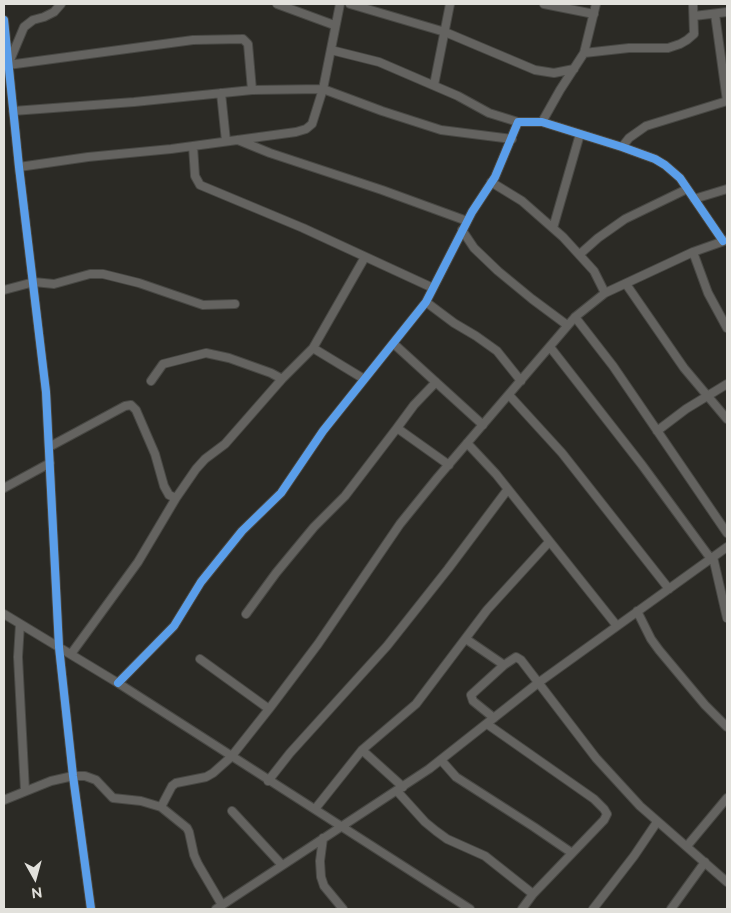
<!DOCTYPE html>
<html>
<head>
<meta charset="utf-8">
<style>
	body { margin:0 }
	#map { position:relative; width:731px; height:913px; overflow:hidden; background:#2b2a25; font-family:Raleway,sans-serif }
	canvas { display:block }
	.frame { position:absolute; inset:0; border:5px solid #e2e1dc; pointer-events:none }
	.north { position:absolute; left:10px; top:853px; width:50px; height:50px; -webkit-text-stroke:4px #2d2b23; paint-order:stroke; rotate:173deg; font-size:14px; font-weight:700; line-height:20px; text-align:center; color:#e2e1dc }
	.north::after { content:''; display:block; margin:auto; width:18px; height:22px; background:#e2e1dc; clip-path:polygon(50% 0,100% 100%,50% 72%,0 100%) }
</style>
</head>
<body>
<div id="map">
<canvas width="731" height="913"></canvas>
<div class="frame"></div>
<div class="north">N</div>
</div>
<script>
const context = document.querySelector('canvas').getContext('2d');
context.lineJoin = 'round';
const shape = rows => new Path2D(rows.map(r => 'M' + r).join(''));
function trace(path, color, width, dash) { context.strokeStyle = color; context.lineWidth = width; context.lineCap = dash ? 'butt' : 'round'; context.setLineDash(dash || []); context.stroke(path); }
const street = shape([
	[61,4,54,12,44,17,33,20,24,27,8,65,193,40,243,39,248,44,252,90],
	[277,4,334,25],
	[350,4,445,32,535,70,554,73,574,69],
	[544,4,594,14],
	[715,14,727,101],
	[694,16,727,12],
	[4,20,19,167,46,392,59,647,73,776,91,909],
	[331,50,379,62,458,96,489,113,518,122],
	[584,53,629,48,668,48,680,44,687,40,694,34,693,4],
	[434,85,450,4],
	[221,93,226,141],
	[13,111,134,102,252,90,323,89,382,111,441,130,512,139],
	[542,122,560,90,584,53,596,4],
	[238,140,270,153,382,190,467,221],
	[193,146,195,176,200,185,303,228,433,288],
	[622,147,629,138,646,126,727,101],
	[19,167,88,157,171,149,296,132,306,129,312,124,323,89,340,4],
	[491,182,522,201,563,237,594,271,605,293],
	[694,199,727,189],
	[553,228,580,134],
	[462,230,474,248,498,271,532,299,567,325],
	[693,252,708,293,727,328],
	[580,254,598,238,625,219,687,189],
	[626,284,684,368,727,419],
	[4,290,34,282,54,284,90,274,103,274,139,283,203,305,235,304],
	[426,302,454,323,476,336,497,351,521,381],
	[575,317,613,366,727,533],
	[394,344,483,425],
	[550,347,642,465,711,559],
	[313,348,364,379],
	[151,381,163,364,206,353,229,358,271,373,282,379],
	[509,395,562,453,669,589],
	[397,428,414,405,436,382],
	[657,431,686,409,727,384],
	[467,443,496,474,617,626],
	[49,447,125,406,131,405,136,410,155,454,164,486,169,495,176,498],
	[4,488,50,463],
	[713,557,727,618],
	[637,611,651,639,659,650,705,705,727,727],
	[4,614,118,683,470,909],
	[246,614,276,573,314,527,345,496,397,428,449,465],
	[20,624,18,657,25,791],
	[466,639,504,665],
	[71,654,138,562,176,498,196,469,205,459,225,444,282,379,313,348,365,257],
	[200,659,269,709],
	[118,683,174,626,201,582,242,531,281,493,323,431,426,302,472,212,495,177,518,122,542,122,622,147,655,159,665,165,680,178,723,241],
	[494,718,473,701,471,695,504,665,516,657,521,660,596,758,640,806,727,882],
	[487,724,594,799,604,809,607,814,604,820,533,894,522,909],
	[362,750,403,787],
	[441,760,456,777,534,827,572,853],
	[268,781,290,753,387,646,448,569,508,489],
	[397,791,425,822,436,831,447,839,485,856,533,894],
	[4,800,51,781,73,776,85,776,96,780,113,798,141,801,161,807,187,828,189,832,194,855,198,864,222,905],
	[161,807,172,786,176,783,206,777,213,773,231,757,269,709,318,644,400,524,438,477,575,317,605,293,693,252,727,240],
	[315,809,362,750,416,704,487,610,549,542],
	[232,811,282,865],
	[323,838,320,861,321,877,324,886,343,909],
	[687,846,727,798],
	[216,909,429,769,538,683,727,547],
	[593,909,634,856,657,822],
	[671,909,705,862]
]);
const cycleway = shape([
	[4,20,19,167,46,392,59,647,73,776,91,909],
	[118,683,174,626,201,582,242,531,281,493,323,431,426,302,472,212,495,177,518,122,542,122,622,147,655,159,665,165,680,178,723,241]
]);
trace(street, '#484844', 10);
trace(street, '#646360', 8);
trace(cycleway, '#5a9eea', 8);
</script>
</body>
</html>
